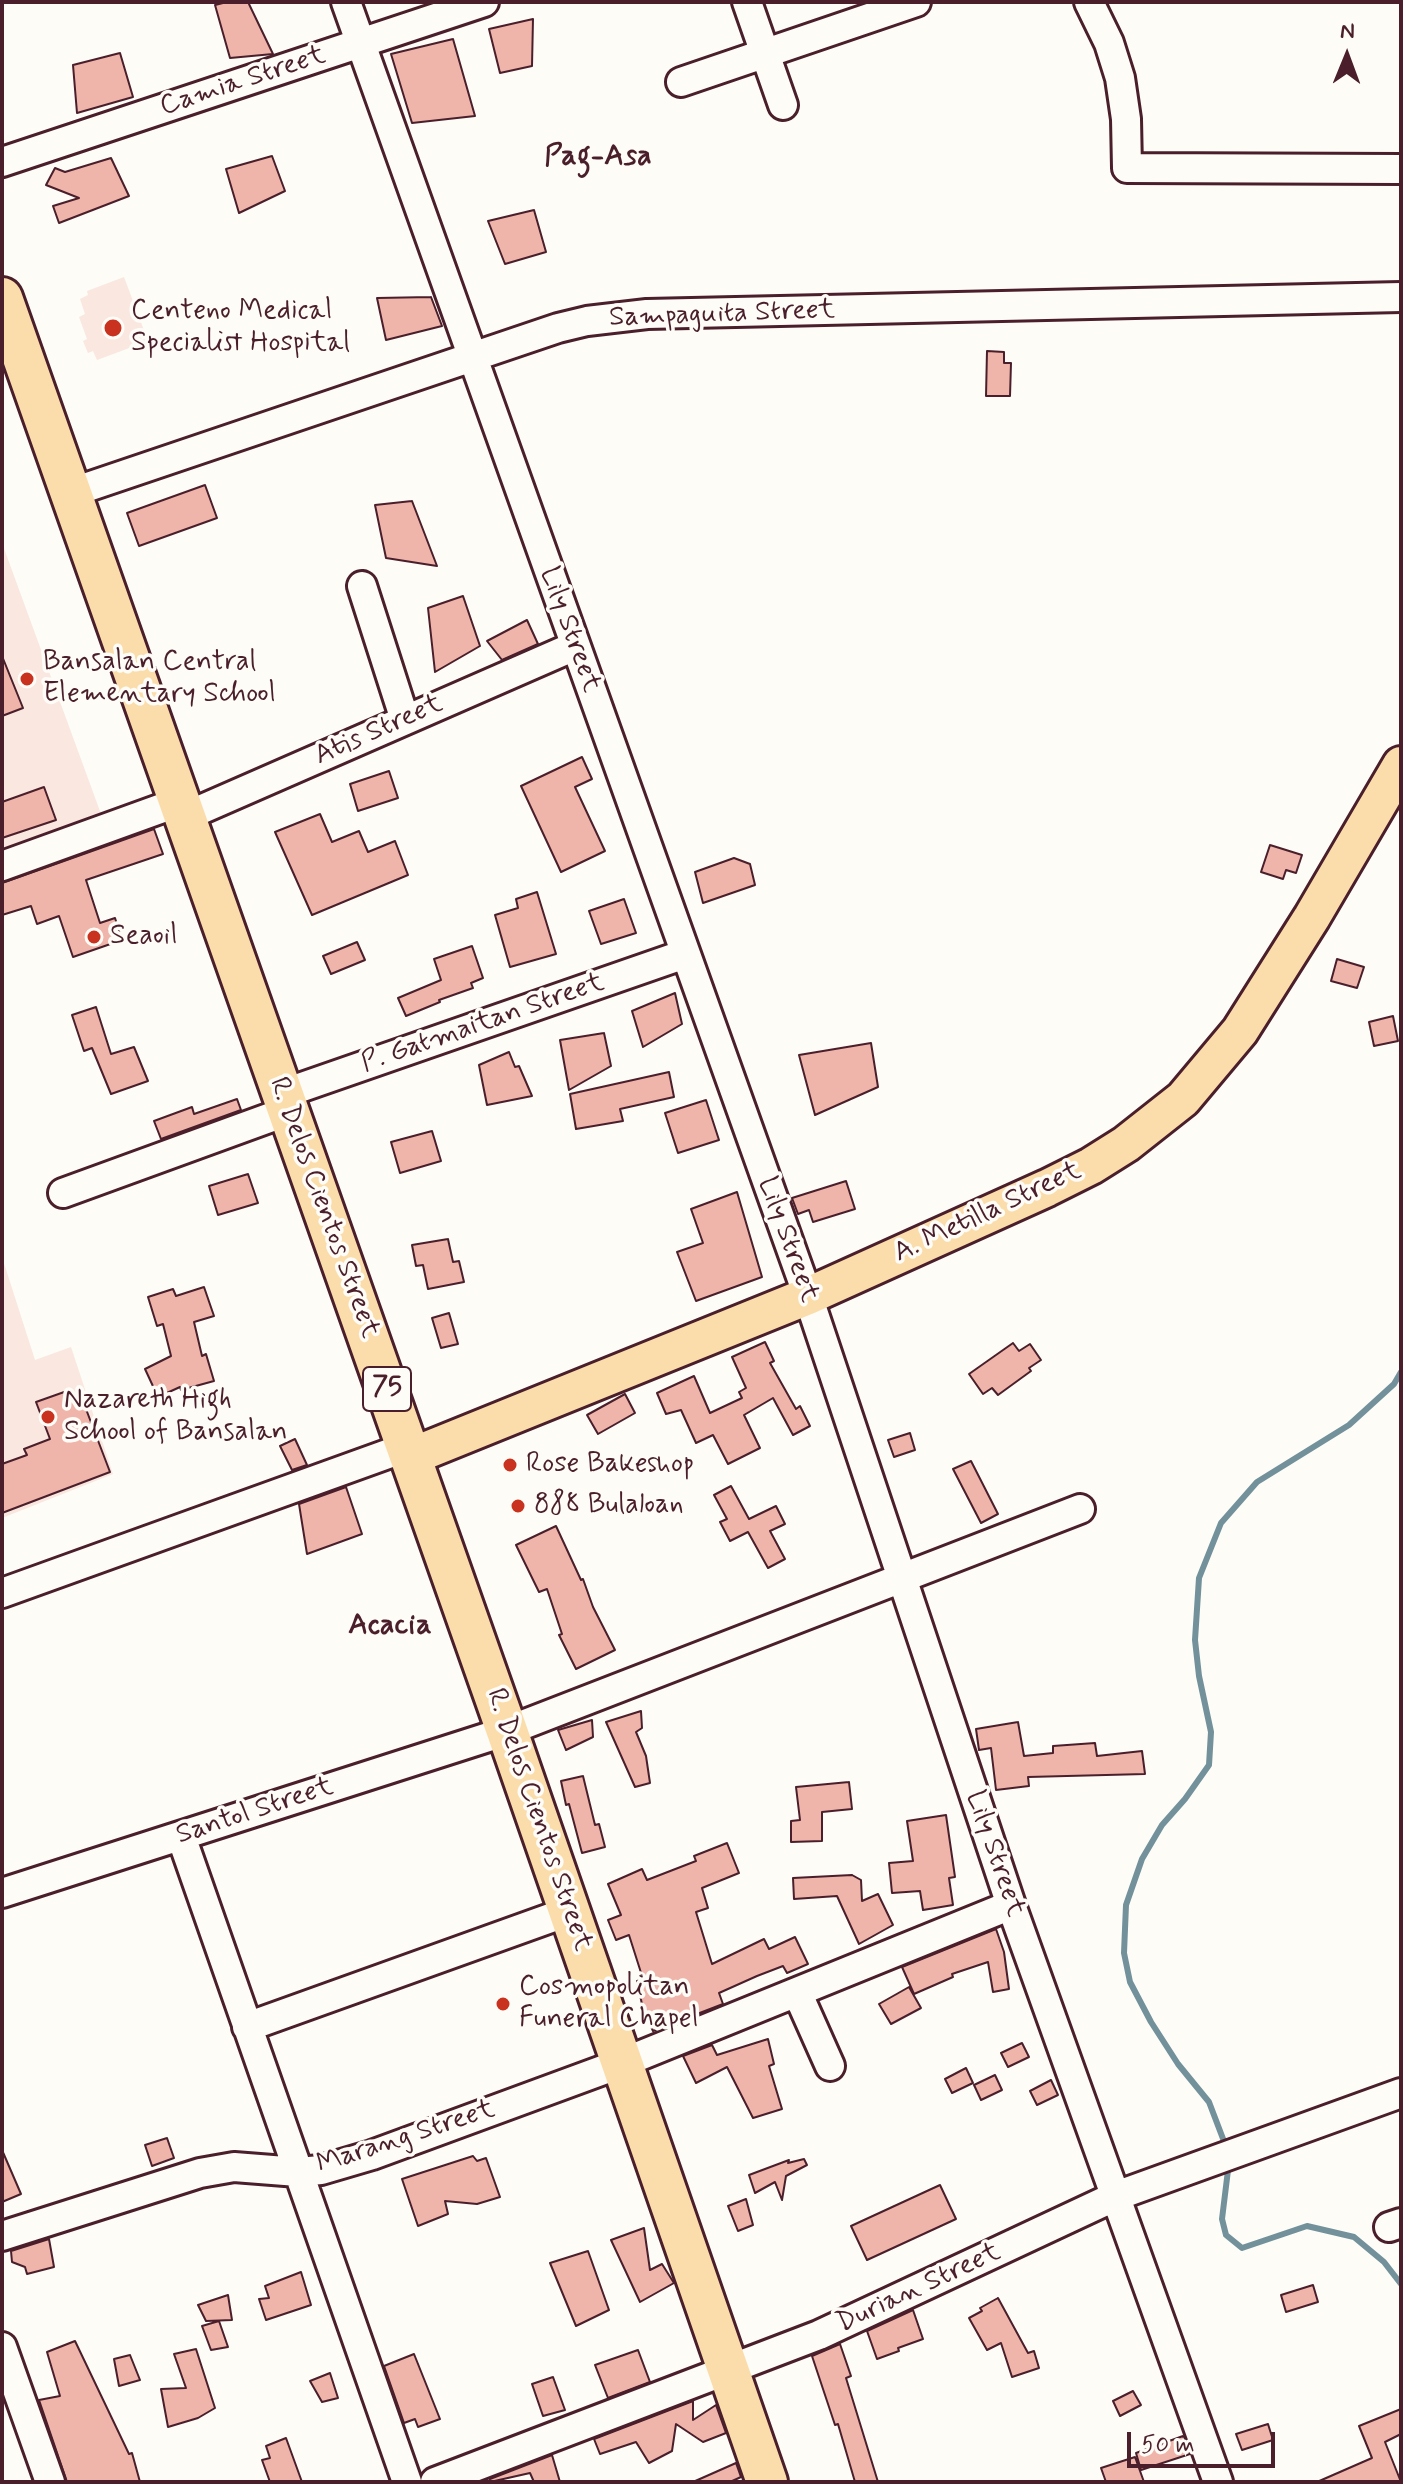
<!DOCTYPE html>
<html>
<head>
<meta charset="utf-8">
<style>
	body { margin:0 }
	#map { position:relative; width:1403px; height:2484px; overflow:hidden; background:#fdfcf7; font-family:Mynerve,sans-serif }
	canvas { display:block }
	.frame { position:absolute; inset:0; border:4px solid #4a1f2b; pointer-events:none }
	.north { position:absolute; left:1307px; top:16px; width:80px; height:80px; -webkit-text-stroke:6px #fdfcf7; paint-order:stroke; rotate:1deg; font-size:22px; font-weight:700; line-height:32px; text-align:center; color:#4a1f2b }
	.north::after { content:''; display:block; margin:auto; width:28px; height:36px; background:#4a1f2b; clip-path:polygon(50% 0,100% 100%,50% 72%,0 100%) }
	.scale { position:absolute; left:1127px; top:2432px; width:148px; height:36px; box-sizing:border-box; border:4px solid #4a1f2b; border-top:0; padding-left:10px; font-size:24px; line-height:28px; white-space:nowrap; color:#4a1f2b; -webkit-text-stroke:6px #fdfcf7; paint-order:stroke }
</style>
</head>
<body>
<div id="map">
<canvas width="1403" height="2484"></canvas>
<div class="frame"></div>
<div class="north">N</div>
<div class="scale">50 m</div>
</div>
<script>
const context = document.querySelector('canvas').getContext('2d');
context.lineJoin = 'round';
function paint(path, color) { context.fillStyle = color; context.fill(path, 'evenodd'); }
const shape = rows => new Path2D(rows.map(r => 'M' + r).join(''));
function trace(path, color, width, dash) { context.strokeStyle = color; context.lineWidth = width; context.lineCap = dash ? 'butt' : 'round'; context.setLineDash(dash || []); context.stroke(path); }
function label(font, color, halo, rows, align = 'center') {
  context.font = font + ' Mynerve,sans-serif'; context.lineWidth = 7; context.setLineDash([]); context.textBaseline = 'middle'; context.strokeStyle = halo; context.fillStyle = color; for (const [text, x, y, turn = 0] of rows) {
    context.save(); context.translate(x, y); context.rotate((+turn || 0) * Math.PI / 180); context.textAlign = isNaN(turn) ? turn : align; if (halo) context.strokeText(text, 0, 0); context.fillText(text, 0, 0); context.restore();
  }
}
const built = shape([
	[124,277,148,341,97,360,93,351,88,353,83,341,87,339,79,317,85,314,80,299,88,295,87,291],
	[2,543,101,814,2,850],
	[2,1257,35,1360,71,1347,113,1474,2,1518]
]);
const stream = shape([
	[1225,2144,1209,2102,1178,2064,1151,2022,1130,1982,1124,1953,1126,1905,1142,1859,1162,1825,1185,1799,1209,1765,1211,1732,1199,1676,1195,1640,1199,1578,1221,1523,1257,1482,1349,1425,1394,1384,1401,1372],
	[1229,2162,1222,2219,1226,2235,1242,2248,1307,2226,1354,2237,1384,2262,1401,2284]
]);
const building = shape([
	[227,2,248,2,273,54,230,58,215,5,227,2],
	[533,19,532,66,500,73,489,29,533,19],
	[453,39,475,116,412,123,391,54,453,39],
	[120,53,133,97,77,113,73,65,120,53],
	[272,156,285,191,239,213,226,169,272,156],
	[111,158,129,196,59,223,53,206,79,198,46,185,55,168,65,172,111,158],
	[534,210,546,252,505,264,488,221,534,210],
	[431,297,442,326,386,340,377,298,431,297],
	[987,351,1004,352,1004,363,1011,363,1010,396,986,396,987,351],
	[205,485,217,518,139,546,127,513,205,485],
	[412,501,437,566,386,558,375,505,412,501],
	[463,596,480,646,435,672,428,608,463,596],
	[527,620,538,644,502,660,487,641,527,620],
	[2,656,23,708,2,716,2,656],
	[582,757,592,779,575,787,605,851,561,872,521,786,582,757],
	[389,771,398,798,358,811,350,784,389,771],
	[44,787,56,820,2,838,2,802,44,787],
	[320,814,332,842,359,831,368,852,395,841,408,875,312,915,275,832,320,814],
	[154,829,163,854,86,880,100,923,115,918,122,940,73,957,59,916,37,924,31,906,2,915,2,883,154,829],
	[1270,845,1302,855,1296,873,1286,870,1283,879,1261,872,1270,845],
	[734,858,750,864,755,885,703,903,695,872,734,858],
	[537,892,556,954,510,967,495,915,518,908,516,899,537,892],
	[624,899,636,933,601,944,589,911,624,899],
	[357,942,365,960,331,974,323,956,357,942],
	[472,946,483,978,471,983,473,988,439,1000,440,1002,406,1016,398,998,441,980,434,959,472,946],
	[1337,959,1364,967,1357,988,1331,981,1337,959],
	[675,993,682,1024,643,1047,632,1011,675,993],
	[96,1007,111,1054,134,1047,148,1081,111,1094,92,1048,84,1051,72,1015,96,1007],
	[1393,1016,1398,1041,1374,1046,1369,1022,1393,1016],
	[604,1033,611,1066,569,1090,560,1040,604,1033],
	[871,1043,878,1087,815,1115,799,1055,871,1043],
	[509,1052,515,1067,519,1066,532,1096,487,1105,479,1065,509,1052],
	[669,1072,674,1097,620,1109,623,1121,576,1129,570,1094,669,1072],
	[237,1099,241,1110,161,1139,154,1121,192,1107,194,1114,237,1099],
	[706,1100,719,1140,678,1153,665,1113,706,1100],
	[432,1131,441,1161,400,1173,391,1142,432,1131],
	[248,1174,258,1203,218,1215,209,1186,248,1174],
	[846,1181,855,1209,813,1222,809,1210,798,1214,792,1198,846,1181],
	[737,1192,762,1277,696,1301,677,1252,703,1243,691,1209,737,1192],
	[448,1239,453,1262,459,1261,464,1282,428,1289,423,1265,416,1266,412,1245,448,1239],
	[204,1287,214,1316,194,1322,202,1356,206,1354,214,1381,181,1390,180,1387,158,1397,145,1369,171,1356,163,1324,157,1326,148,1297,173,1289,176,1296,204,1287],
	[449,1313,458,1344,441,1348,432,1318,449,1313],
	[765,1342,774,1361,770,1363,796,1409,800,1406,810,1426,793,1435,773,1398,744,1415,760,1448,728,1464,713,1435,696,1443,681,1410,666,1414,657,1393,694,1376,710,1413,742,1398,739,1392,746,1388,732,1357,765,1342],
	[1013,1343,1019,1351,1030,1344,1041,1360,1029,1368,1031,1371,998,1395,992,1388,983,1394,969,1374,1013,1343],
	[67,1391,70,1400,81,1396,110,1472,2,1513,2,1464,27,1455,24,1449,50,1439,36,1402,67,1391],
	[625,1394,635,1413,598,1434,587,1415,625,1394],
	[910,1433,915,1450,894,1457,888,1440,910,1433],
	[295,1439,307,1465,292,1470,280,1446,295,1439],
	[971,1461,998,1514,981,1523,953,1469,971,1461],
	[731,1486,749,1519,776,1506,785,1524,770,1531,785,1559,768,1568,748,1532,730,1541,720,1522,727,1519,714,1495,731,1486],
	[346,1487,362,1534,307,1554,299,1504,346,1487],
	[556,1526,581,1580,583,1579,593,1607,615,1650,576,1669,559,1635,562,1634,547,1589,539,1592,516,1545,556,1526],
	[641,1711,642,1728,636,1732,646,1756,650,1783,635,1787,606,1722,641,1711],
	[592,1720,593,1737,566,1750,558,1730,592,1720],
	[1018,1722,1024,1756,1053,1753,1053,1746,1095,1743,1097,1756,1142,1751,1145,1774,1028,1777,1029,1786,996,1790,991,1748,979,1750,976,1729,1018,1722],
	[583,1776,595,1825,599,1824,605,1847,582,1853,569,1804,566,1805,561,1781,583,1776],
	[849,1782,852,1809,822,1812,822,1841,791,1842,791,1821,800,1820,796,1787,849,1782],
	[946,1815,955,1877,949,1878,953,1905,923,1910,920,1891,892,1893,889,1863,913,1861,907,1821,946,1815],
	[727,1843,739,1873,702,1888,708,1908,696,1912,712,1964,764,1939,769,1949,795,1937,808,1964,787,1973,783,1966,757,1976,719,1993,723,2004,653,2031,643,2009,637,1981,643,1979,629,1935,616,1940,608,1920,621,1915,608,1884,642,1869,647,1880,696,1861,694,1856,727,1843],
	[852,1875,861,1880,862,1901,878,1894,893,1925,859,1944,837,1896,794,1899,793,1878,852,1875],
	[996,1929,1004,1952,1009,1989,993,1992,988,1962,952,1974,953,1977,914,1994,902,1967,996,1929],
	[909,1987,921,2008,891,2024,879,2004,909,1987],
	[768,2039,774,2064,769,2066,782,2109,753,2118,727,2067,696,2083,683,2056,712,2045,717,2055,768,2039],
	[1022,2043,1029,2057,1008,2067,1001,2053,1022,2043],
	[966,2068,973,2083,952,2093,945,2079,966,2068],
	[995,2075,1002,2090,981,2100,974,2085,995,2075],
	[1051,2080,1058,2095,1037,2105,1030,2091,1051,2080],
	[167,2138,174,2158,152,2166,145,2145,167,2138],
	[2,2150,21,2194,2,2202,2,2150],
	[473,2156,477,2161,486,2158,500,2197,477,2204,445,2201,448,2214,418,2226,402,2179,473,2156],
	[804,2159,807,2165,786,2176,782,2200,775,2182,755,2193,749,2175,789,2160,788,2163,804,2159],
	[940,2185,956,2219,867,2260,851,2226,940,2185],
	[746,2199,753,2225,738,2231,728,2206,746,2199],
	[644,2228,650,2270,662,2264,674,2283,640,2302,611,2240,644,2228],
	[49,2239,54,2267,27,2274,25,2267,12,2262,11,2251,49,2239],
	[588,2251,609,2310,576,2326,550,2263,588,2251],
	[301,2272,311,2305,266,2320,259,2299,269,2298,265,2286,301,2272],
	[1313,2285,1318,2302,1286,2312,1281,2295,1313,2285],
	[228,2295,232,2320,206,2321,198,2305,228,2295],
	[998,2298,1028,2353,1034,2351,1039,2368,1012,2377,1001,2343,987,2350,969,2318,982,2311,980,2308,998,2298],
	[913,2310,923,2339,898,2348,899,2351,877,2359,867,2331,913,2310],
	[219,2321,228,2347,211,2350,202,2326,219,2321],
	[75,2341,129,2454,132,2453,140,2482,67,2482,39,2400,60,2396,47,2352,75,2341],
	[840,2344,851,2376,846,2378,878,2482,855,2482,838,2424,835,2425,812,2356,840,2344],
	[196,2349,215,2408,198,2418,168,2427,161,2389,186,2388,174,2354,196,2349],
	[638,2350,650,2382,608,2398,595,2365,638,2350],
	[414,2354,440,2419,418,2427,415,2419,404,2423,384,2366,414,2354],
	[130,2355,140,2380,119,2386,114,2359,130,2355],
	[330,2373,338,2398,322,2402,310,2381,330,2373],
	[553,2377,565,2410,543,2416,532,2384,553,2377],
	[1133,2391,1141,2405,1120,2416,1113,2401,1133,2391],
	[693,2401,693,2420,716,2405,726,2433,703,2442,676,2424,672,2451,649,2463,636,2442,600,2454,594,2439,693,2401],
	[1401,2409,1401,2434,1385,2442,1401,2482,1317,2482,1372,2458,1359,2426,1401,2409],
	[1268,2424,1273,2440,1242,2450,1236,2434,1268,2424],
	[1183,2436,1190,2454,1141,2470,1136,2453,1183,2436],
	[286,2438,302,2482,270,2482,262,2460,270,2458,266,2446,286,2438],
	[552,2455,560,2482,534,2482,530,2473,490,2482,490,2479,552,2455],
	[1135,2457,1144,2482,1106,2482,1101,2468,1135,2457],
	[736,2463,741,2477,730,2482,693,2482,736,2463]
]);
const minor = shape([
	[346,2,808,1296,1011,1905,1218,2482],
	[747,2,783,105],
	[1089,2,1109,43,1120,78,1126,119,1127,168,1401,169],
	[681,82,916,2],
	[2,162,484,2],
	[70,493,558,328,587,321,647,314,1401,297],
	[362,586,405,720],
	[184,817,575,646],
	[2,866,179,802],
	[282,1094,685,954],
	[63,1193,288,1111],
	[2,1593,407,1447],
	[181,1836,407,2482],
	[2,1893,507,1731,1080,1509],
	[797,1992,830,2066],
	[247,2027,570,1911],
	[1389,2227,1401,2223],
	[2,2236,200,2173,234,2167,298,2172,321,2170,372,2155,622,2063,1011,1905],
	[2,2347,50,2482],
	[435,2482,819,2335,1116,2196,1401,2093]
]);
const major = shape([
	[410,1457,808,1296,1047,1188,1091,1166,1126,1144,1183,1099,1240,1031,1312,917,1401,765]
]);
const highway = shape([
	[2,298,507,1731,767,2482]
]);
const markers = [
	[113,328,10,"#c8321e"],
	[27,679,8,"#c8321e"],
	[94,937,8,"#c8321e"],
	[48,1417,8,"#c8321e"],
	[510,1465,8,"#c8321e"],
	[518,1506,8,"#c8321e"],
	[503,2004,8,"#c8321e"]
];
const shields = [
	[387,1389,48]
];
const shieldNames = [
	["75",387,1389]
];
const streetNames = [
	["Camia Street",243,82,-18],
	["Sampaguita Street",722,315,-2],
	["Lily Street",569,630,70],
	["Atis Street",379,731,-24],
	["P. Gatmaitan Street",483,1024,-19],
	["R. Delos Cientos Street",323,1208,70],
	["A. Metilla Street",988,1213,-25],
	["Lily Street",787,1240,70],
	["Santol Street",255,1812,-18],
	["R. Delos Cientos Street",538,1820,71],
	["Lily Street",994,1854,71],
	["Marang Street",406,2138,-18],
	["Durian Street",919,2289,-25]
];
const poiNames = [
	["Centeno Medical",131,312],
	["Specialist Hospital",131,344],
	["Bansalan Central",43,663],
	["Elementary School",43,695],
	["Seaoil",110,937],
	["Nazareth High",64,1401],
	["School of Bansalan",64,1433],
	["Rose Bakeshop",526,1465],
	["888 Bulaloan",534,1506],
	["Cosmopolitan",519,1988],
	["Funeral Chapel",519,2020]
];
const neighbourhoodNames = [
	["Pag-Asa",598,158],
	["Acacia",390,1627]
];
paint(built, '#f9e7e0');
trace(stream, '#72919b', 6);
paint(building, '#efb5aa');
trace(building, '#4a1f2b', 2);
trace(minor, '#4a1f2b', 34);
trace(major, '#4a1f2b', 42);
trace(highway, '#4a1f2b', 46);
trace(minor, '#fdfcf7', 28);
trace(major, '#fbddab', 36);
trace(highway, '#fbddab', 40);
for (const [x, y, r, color] of markers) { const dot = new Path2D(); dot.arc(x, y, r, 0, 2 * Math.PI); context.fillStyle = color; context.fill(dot); trace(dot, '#fdfcf7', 3); }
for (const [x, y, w] of shields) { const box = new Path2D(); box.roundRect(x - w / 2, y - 22, w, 44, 6); context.fillStyle = '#fdfcf7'; context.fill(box); trace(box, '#4a1f2b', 2); }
label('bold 26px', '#4a1f2b', null, shieldNames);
label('28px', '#4a1f2b', '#fdfcf7', streetNames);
label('28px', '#4a1f2b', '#fdfcf7', poiNames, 'left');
label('bold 30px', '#4a1f2b', '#fdfcf7', neighbourhoodNames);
</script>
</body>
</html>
